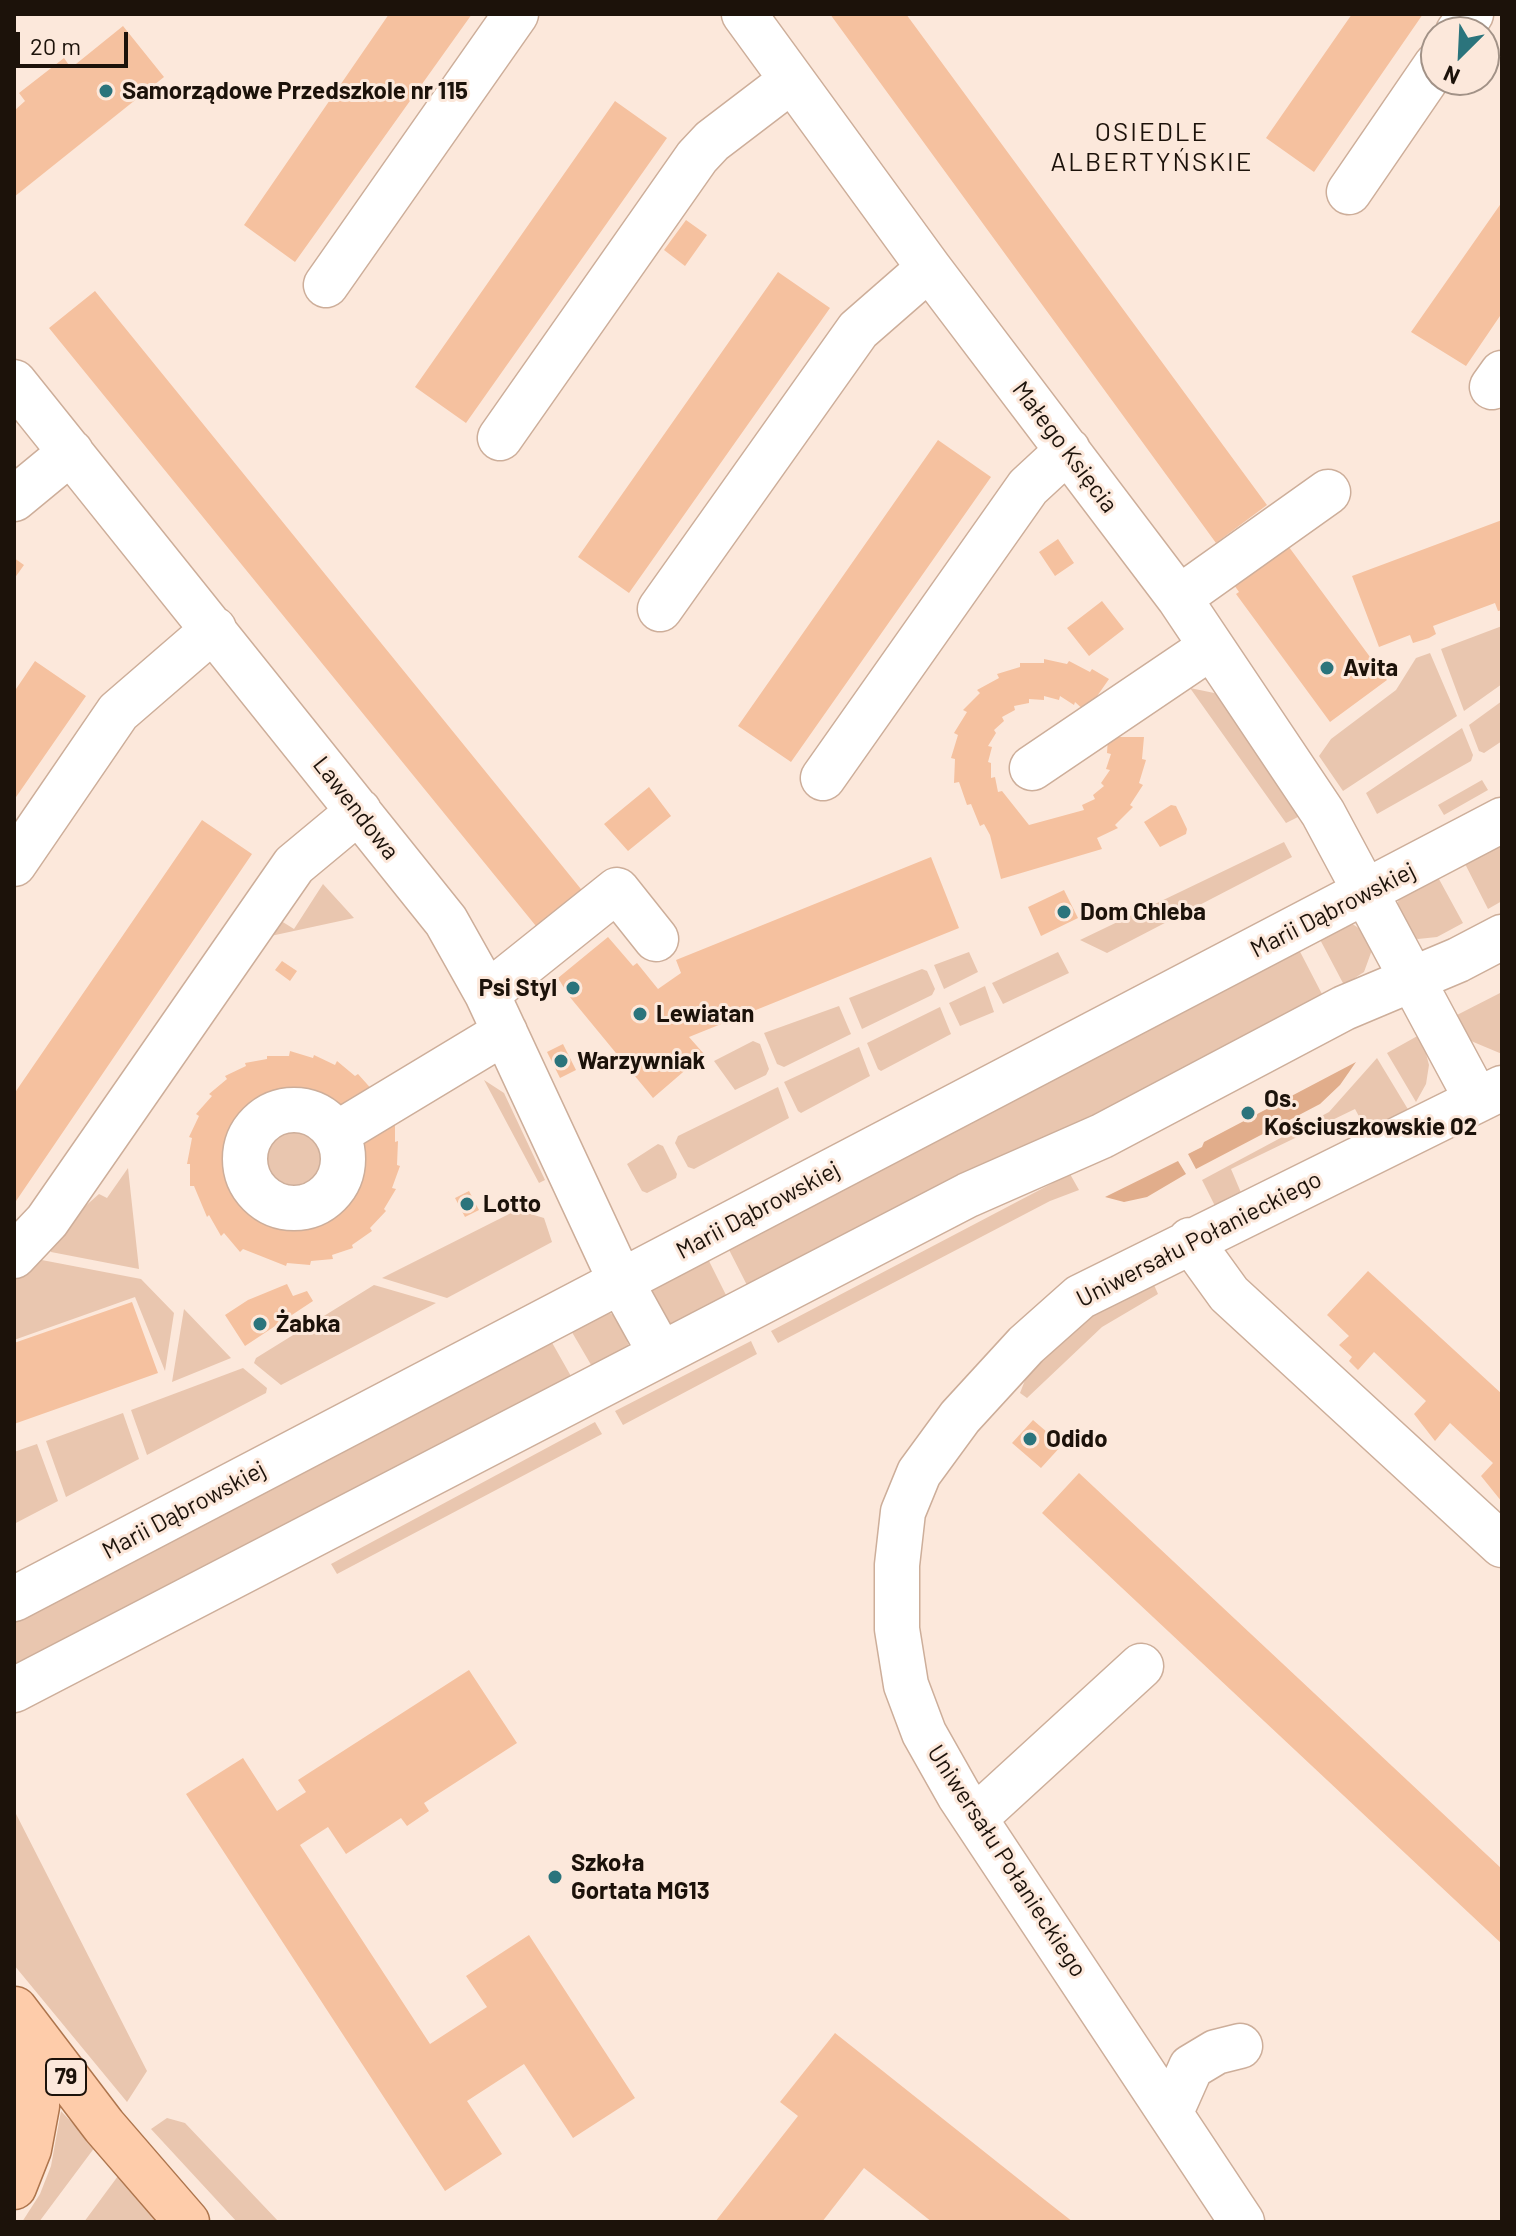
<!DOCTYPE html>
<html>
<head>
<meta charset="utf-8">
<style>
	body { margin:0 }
	#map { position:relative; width:1516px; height:2236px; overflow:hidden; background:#fce8db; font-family:Barlow,sans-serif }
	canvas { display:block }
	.frame { position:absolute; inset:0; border:16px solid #1c120a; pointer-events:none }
	.north { position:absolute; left:1420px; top:16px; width:80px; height:80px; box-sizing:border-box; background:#fce8db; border:2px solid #a29287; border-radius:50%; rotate:204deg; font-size:22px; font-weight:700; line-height:32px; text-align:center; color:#1c120a }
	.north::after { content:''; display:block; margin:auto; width:28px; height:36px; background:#2b747c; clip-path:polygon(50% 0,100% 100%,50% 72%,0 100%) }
	.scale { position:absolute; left:16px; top:32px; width:112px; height:36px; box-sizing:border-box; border:4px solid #1c120a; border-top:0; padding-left:10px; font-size:24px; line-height:28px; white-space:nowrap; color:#1c120a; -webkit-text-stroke:6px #fce8db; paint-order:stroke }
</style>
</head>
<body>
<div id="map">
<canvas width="1516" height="2236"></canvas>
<div class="frame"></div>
<div class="north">N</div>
<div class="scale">20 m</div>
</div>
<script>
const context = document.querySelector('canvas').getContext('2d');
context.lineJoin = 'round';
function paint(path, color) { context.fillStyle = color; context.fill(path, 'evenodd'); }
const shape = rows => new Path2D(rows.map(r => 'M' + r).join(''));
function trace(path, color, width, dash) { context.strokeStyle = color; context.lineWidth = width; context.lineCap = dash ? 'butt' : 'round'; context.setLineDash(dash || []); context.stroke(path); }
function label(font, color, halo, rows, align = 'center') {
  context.font = font + ' Barlow,sans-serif'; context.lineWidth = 6; context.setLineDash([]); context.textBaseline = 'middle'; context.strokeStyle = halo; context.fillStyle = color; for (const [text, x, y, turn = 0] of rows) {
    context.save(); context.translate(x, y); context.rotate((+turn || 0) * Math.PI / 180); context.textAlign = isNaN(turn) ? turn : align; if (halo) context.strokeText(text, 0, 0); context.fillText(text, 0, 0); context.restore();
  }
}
const green = shape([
	[1502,626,1502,684,1464,711,1441,649],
	[1430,653,1457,716,1343,791,1319,756,1331,739,1396,690,1416,658],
	[1190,688,1219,694,1302,815,1286,823],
	[1502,701,1502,741,1484,753,1479,751,1469,725],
	[1462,728,1473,755,1471,761,1377,814,1366,793],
	[1482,780,1488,790,1444,815,1438,805],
	[1502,833,1502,901,1488,909,1461,856],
	[1284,842,1292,857,1107,953,1080,940],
	[1434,870,1463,923,1437,937,1418,939,1412,937,1397,910,1398,902,1400,895],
	[323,884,354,918,266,937,278,919,294,929],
	[1351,923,1363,931,1372,950,1364,972,1344,985,1316,932],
	[1295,942,1323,996,752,1295,724,1240],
	[969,952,978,972,944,989,934,965],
	[1058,952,1069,973,1003,1004,992,983],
	[922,969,927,971,935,989,932,995,862,1029,849,998],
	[985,986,994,1012,960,1026,949,1003],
	[1502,992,1502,1054,1471,1041,1455,1016],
	[839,1006,851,1034,784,1067,777,1064,764,1033],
	[940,1007,951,1034,881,1071,878,1069,867,1043],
	[1421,1034,1429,1065,1426,1084,1416,1102,1387,1053],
	[753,1041,760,1044,769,1069,766,1075,735,1090,714,1061],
	[859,1047,870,1076,801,1113,798,1111,784,1082],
	[1377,1058,1409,1111,1368,1133,1355,1109,1231,1169,1242,1195,1216,1208,1202,1180,1329,1112],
	[484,1080,504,1093,545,1180,539,1183],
	[778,1087,789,1118,694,1169,688,1167,675,1143,678,1136],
	'267 1158a27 27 0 1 1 54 0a27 27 0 1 1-54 0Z',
	[658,1144,663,1146,677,1174,676,1178,647,1193,642,1191,627,1164],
	[128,1168,139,1269,51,1252,46,1241,99,1194,107,1198],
	[1070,1174,1079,1190,1050,1201,778,1343,771,1331],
	[517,1210,544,1218,552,1242,447,1298,382,1278],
	[704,1251,731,1305,682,1327,668,1324,651,1297,651,1290],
	[26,1257,141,1279,174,1313,165,1371,135,1297,14,1340,14,1268],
	[1151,1278,1158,1294,1102,1327,1027,1398,1020,1393,1027,1375,1082,1318],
	[374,1285,436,1303,281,1385,254,1363,256,1358],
	[184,1309,231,1358,172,1382],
	[607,1311,619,1319,630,1349,597,1375,566,1322],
	[546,1332,576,1385,14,1678,14,1612],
	[751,1341,757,1354,623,1425,615,1411],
	[243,1368,267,1388,266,1393,147,1455,131,1410],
	[123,1413,139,1459,66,1497,46,1441],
	[595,1422,602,1434,337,1574,331,1564],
	[37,1444,58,1501,14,1524,14,1452],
	[14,1810,147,2071,127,2102,14,1965],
	[61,2111,95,2147,39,2222,22,2222,40,2194,51,2166],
	[167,2118,185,2123,279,2222,237,2222,151,2129],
	[118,2176,159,2222,84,2222]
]);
const forest = shape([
	[1356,1062,1340,1085,1320,1104,1196,1169,1188,1154,1202,1147,1204,1142],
	[1178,1161,1186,1174,1147,1197,1124,1202,1105,1197]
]);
const building = shape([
	[389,14,472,14,295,262,244,225],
	[830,14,906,14,1267,505,1216,543],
	[1352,14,1423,14,1314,172,1266,138],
	[123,26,164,77,14,197,14,111,25,101,19,93,64,58,71,68],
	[615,101,667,138,466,423,415,387],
	[1502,202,1502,313,1466,366,1411,332],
	[686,220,707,235,685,266,664,250],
	[778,272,830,308,629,593,578,557],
	[95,291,585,894,540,931,49,328],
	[938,440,991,477,791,762,738,726],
	[1502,520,1502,610,1498,611,1495,603,1433,626,1436,634,1429,638,1413,643,1410,635,1379,647,1352,576],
	[1058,539,1074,563,1055,576,1039,552],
	[1286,543,1387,680,1330,722,1236,594,1239,592,1232,582],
	[14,558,24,565,14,579],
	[1102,601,1124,629,1089,656,1067,628],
	[1044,659,1067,664,1069,661,1090,672,1092,669,1109,679,1086,712,1075,702,1074,705,1060,696,1059,700,1044,696,1044,700,1029,699,1029,703,1014,706,1015,710,1002,717,1004,721,994,730,996,733,988,746,992,747,988,762,991,763,991,778,995,777,998,792,1002,791,1029,825,1084,810,1082,805,1095,799,1093,795,1104,786,1101,783,1110,770,1106,769,1111,754,1107,753,1108,737,1144,737,1142,759,1146,760,1139,783,1143,785,1130,805,1133,807,1115,825,1118,828,1097,838,1102,849,1001,879,990,835,984,824,980,826,971,804,967,805,959,782,954,783,955,759,951,758,958,735,954,733,967,712,963,710,980,693,977,690,999,678,997,674,1020,667,1020,663,1044,663],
	[35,661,86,696,14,800,14,692],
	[649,787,671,816,628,851,604,824],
	[1171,805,1176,806,1187,829,1186,834,1160,847,1144,822],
	[202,820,252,854,14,1204,14,1094],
	[931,857,959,928,689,1037,704,1054,653,1098,569,996,558,978,608,937,633,966,637,963,658,989,681,973,676,960],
	[1064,890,1078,918,1041,936,1028,907],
	[282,961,297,971,290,981,275,970],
	[563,1044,576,1070,560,1078,547,1052],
	[290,1051,313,1058,314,1055,335,1065,337,1061,355,1076,358,1074,375,1093,342,1114,332,1105,303,1095,271,1099,256,1107,244,1118,230,1148,232,1180,250,1208,278,1224,311,1224,340,1204,351,1189,361,1133,395,1125,395,1142,398,1141,397,1165,400,1166,392,1188,396,1189,384,1209,386,1211,370,1228,372,1231,352,1245,353,1248,332,1255,333,1259,311,1261,310,1265,287,1263,286,1266,243,1249,240,1252,224,1233,221,1236,209,1215,207,1217,194,1186,190,1186,190,1164,187,1164,192,1138,189,1137,199,1116,196,1114,212,1096,209,1094,227,1079,225,1076,246,1066,245,1063,267,1059,267,1056,289,1056],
	[469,1191,479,1210,465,1217,455,1198],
	[1368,1271,1502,1394,1502,1502,1481,1476,1493,1463,1450,1423,1435,1441,1414,1414,1426,1401,1374,1352,1358,1370,1349,1361,1352,1357,1339,1345,1349,1336,1327,1315],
	[287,1284,293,1296,307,1291,313,1301,245,1346,225,1315,248,1300],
	[132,1302,158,1373,14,1424,14,1343],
	[1033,1420,1062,1445,1041,1468,1012,1443],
	[1079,1473,1502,1869,1502,1944,1042,1513],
	[469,1670,517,1743,424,1803,429,1811,407,1826,401,1818,346,1854,328,1827,300,1845,430,2044,487,2007,466,1976,529,1935,635,2098,573,2138,524,2064,467,2101,502,2154,445,2191,186,1794,243,1758,277,1811,306,1792,298,1780],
	[835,2033,1045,2200,1073,2222,932,2222,864,2168,822,2222,715,2222,798,2116,780,2102]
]);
const minor = shape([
	[744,14,929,268,1179,598,1323,813,1477,1100],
	[1458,32,1471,14],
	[1349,192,1436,65],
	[326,285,516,14],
	[14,382,446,921,487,994,621,1282,661,1354],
	[1492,387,1502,373],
	[500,438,697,157,712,141,792,80],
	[14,499,71,452],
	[1179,598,1328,492],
	[660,609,858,330,929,268],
	[1032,768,1211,647],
	[823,778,1028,487,1068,450],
	[14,864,118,712,214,629],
	[487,994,617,890,656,939],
	'245 1159a49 49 0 1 1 98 0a49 49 0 1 1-98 0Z',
	[336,1134,505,1032],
	[1190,1240,1229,1294,1502,1545],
	[14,1256,47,1221,294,865,359,811],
	[14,1599,1502,820],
	[14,1690,968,1195,1102,1136,1344,1008,1458,960,1502,937],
	[975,1818,1141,1666],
	[1171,2112,1191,2067,1216,2052,1240,2046],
	[1242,2222,959,1795,924,1733,906,1685,897,1629,897,1565,903,1512,919,1473,960,1417,1026,1345,1080,1297,1502,1088]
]);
const major = shape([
	[15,2009,104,2126,187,2222],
	[14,2187,29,2149,37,2106,37,2070,29,2034]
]);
const markers = [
	[106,91,8,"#2b747c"],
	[1327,668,8,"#2b747c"],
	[1064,912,8,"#2b747c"],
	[573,988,8,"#2b747c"],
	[640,1014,8,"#2b747c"],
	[561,1061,8,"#2b747c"],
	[1248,1113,8,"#2b747c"],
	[467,1204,8,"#2b747c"],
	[260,1324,8,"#2b747c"],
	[1030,1439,8,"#2b747c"],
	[555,1877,8,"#2b747c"]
];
const shields = [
	[66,2077,40]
];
const shieldNames = [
	["79",66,2077]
];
const poiNames = [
	["Samorządowe Przedszkole nr 115",122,91],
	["Avita",1343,668],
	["Dom Chleba",1080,912],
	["Psi Styl",557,988,"right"],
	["Lewiatan",656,1014],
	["Warzywniak",577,1061],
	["Os.",1264,1099],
	["Kościuszkowskie 02",1264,1127],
	["Lotto",483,1204],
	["Żabka",276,1324],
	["Odido",1046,1439],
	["Szkoła",571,1863],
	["Gortata MG13",571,1891]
];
const streetNames = [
	["Małego Księcia",1065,447,53],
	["Lawendowa",356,808,52],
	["Marii Dąbrowskiej",1333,910,-27],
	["Marii Dąbrowskiej",758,1210,-28],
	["Uniwersału Połanieckiego",1199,1239,-27],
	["Marii Dąbrowskiej",184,1510,-28],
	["Uniwersału Połanieckiego",1007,1861,57]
];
const neighbourhoodNames = [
	["OSIEDLE",1152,132],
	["ALBERTYŃSKIE",1152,162]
];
paint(green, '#e9c6af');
paint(forest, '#e1ad8b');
paint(building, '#f5c19f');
trace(minor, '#cdae9a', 47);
trace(major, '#ae754d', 47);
trace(minor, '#fff', 44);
trace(major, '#feccaa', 44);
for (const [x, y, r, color] of markers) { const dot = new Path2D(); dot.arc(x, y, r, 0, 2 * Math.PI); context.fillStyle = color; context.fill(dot); trace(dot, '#fce8db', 3); }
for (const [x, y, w] of shields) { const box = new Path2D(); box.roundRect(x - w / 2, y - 18, w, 36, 6); context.fillStyle = '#fce8db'; context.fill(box); trace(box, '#1c120a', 2); }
label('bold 22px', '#1c120a', null, shieldNames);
label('bold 24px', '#1c120a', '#fce8db', poiNames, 'left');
label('24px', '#1c120a', '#fce8db', streetNames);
context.letterSpacing = '2px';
label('26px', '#1c120a', '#fce8db', neighbourhoodNames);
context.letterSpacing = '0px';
</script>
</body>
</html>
